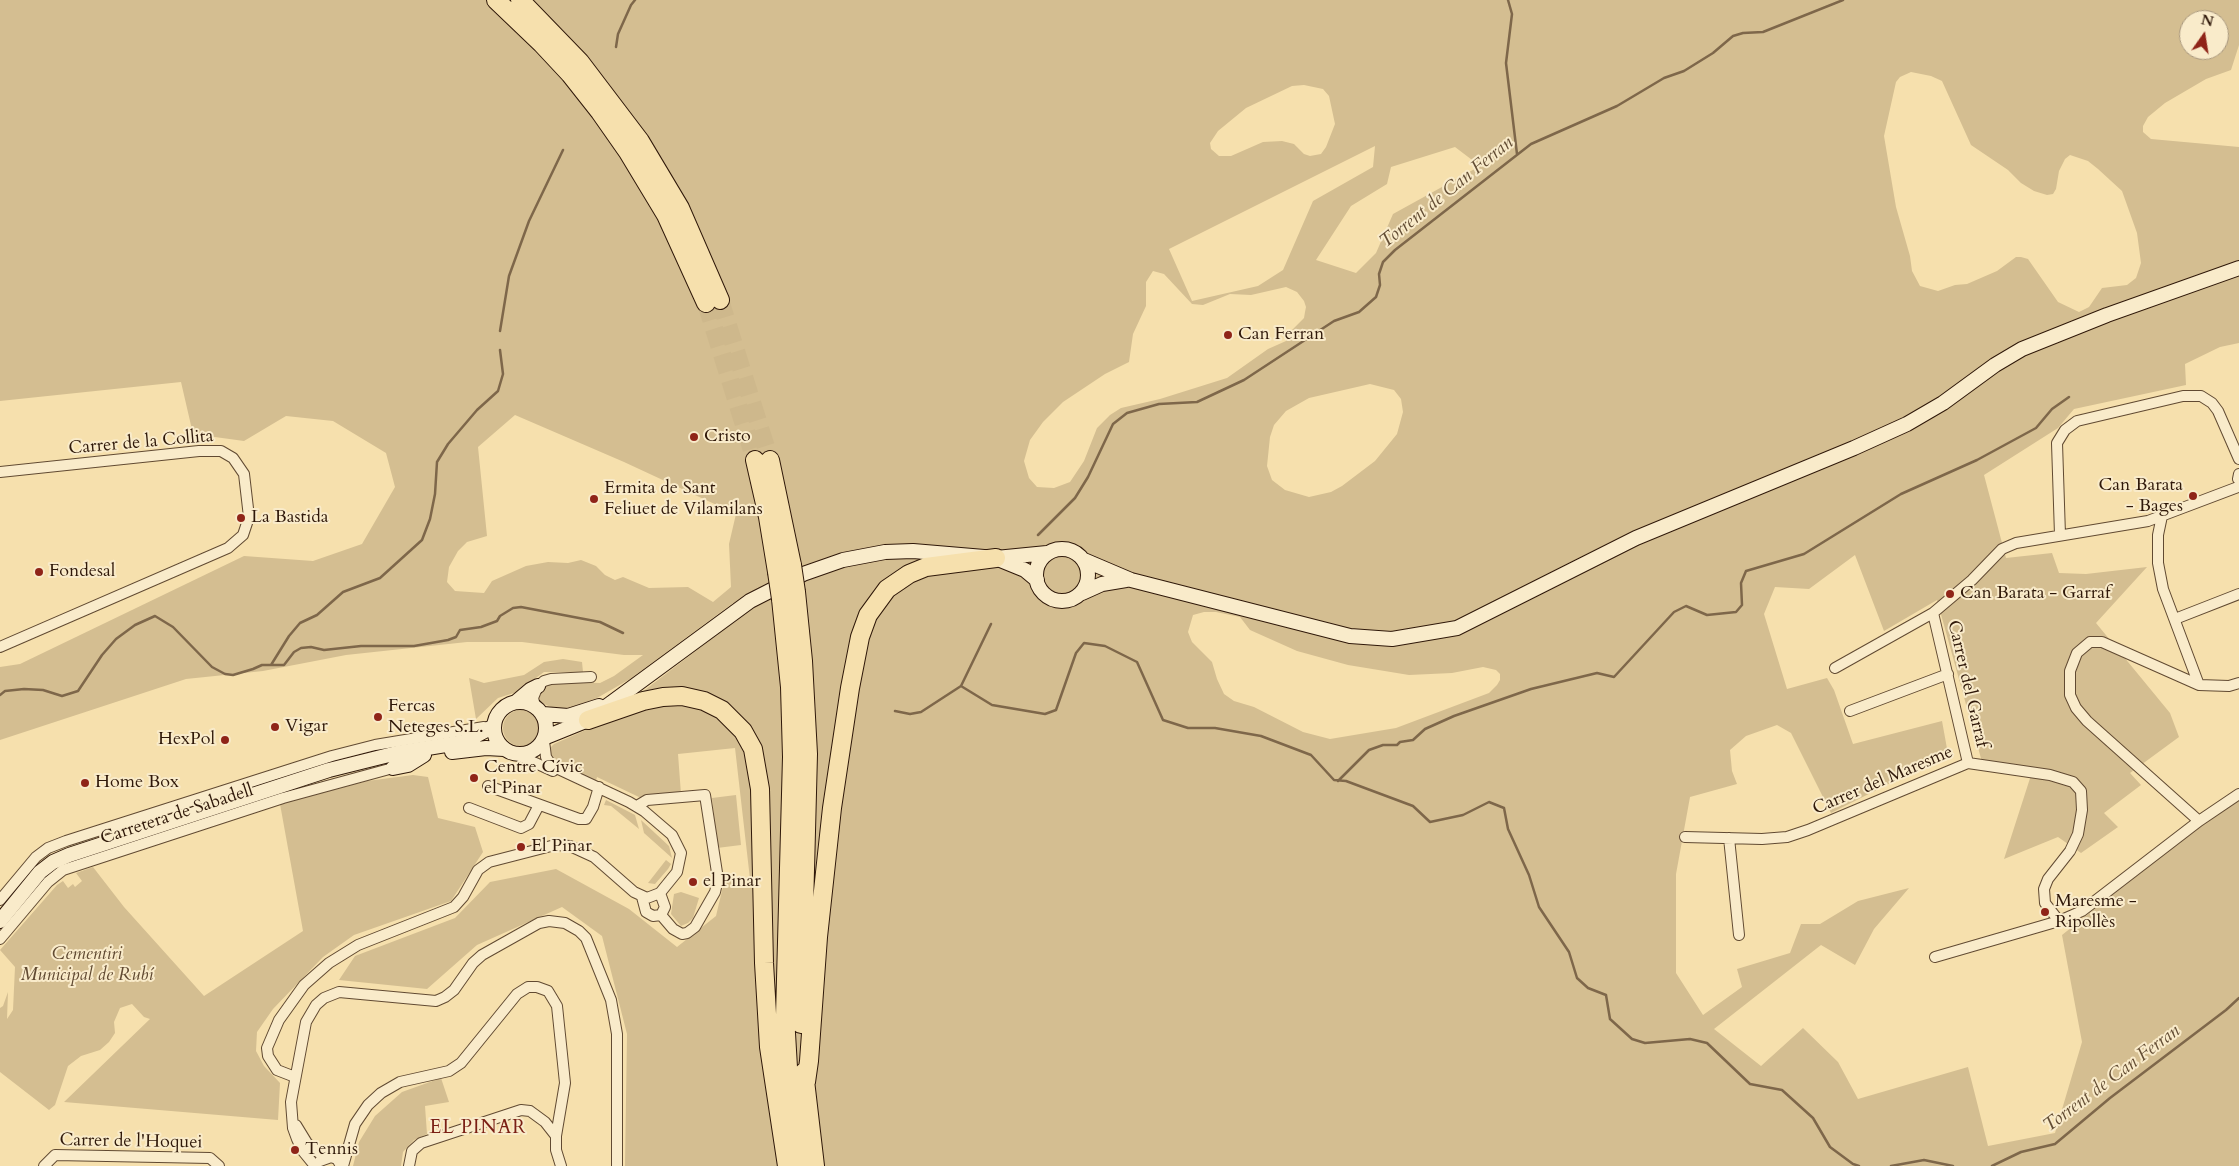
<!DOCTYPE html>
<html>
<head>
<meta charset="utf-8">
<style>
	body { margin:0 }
	#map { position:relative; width:2239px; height:1166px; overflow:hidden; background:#f6e0ad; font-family:Cardo,serif }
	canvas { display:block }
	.north { position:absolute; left:2179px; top:10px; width:50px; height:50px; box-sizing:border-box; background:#f9ebca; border:1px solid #a8977d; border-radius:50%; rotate:13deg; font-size:14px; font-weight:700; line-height:20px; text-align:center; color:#2f1809 }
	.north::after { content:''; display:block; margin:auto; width:18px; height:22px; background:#8f2418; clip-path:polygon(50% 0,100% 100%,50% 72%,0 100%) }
</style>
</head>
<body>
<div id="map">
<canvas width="2239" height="1166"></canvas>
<div class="north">N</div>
</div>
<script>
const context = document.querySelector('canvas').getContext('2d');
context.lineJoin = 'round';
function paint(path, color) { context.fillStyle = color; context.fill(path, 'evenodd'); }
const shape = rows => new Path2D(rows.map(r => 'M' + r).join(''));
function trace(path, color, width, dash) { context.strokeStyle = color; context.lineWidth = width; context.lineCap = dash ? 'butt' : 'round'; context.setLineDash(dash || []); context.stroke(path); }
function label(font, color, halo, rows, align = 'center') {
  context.font = font + ' Cardo,serif'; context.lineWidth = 4; context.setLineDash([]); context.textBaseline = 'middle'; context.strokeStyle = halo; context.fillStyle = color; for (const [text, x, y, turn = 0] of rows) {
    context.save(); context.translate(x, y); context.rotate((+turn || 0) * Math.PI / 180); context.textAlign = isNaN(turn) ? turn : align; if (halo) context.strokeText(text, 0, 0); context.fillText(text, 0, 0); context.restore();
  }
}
const green = shape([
	[0,0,2239,0,2239,45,2231,70,2206,79,2165,103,2148,117,2143,126,2143,132,2151,139,2239,147,2239,343,2220,347,2185,364,2186,385,2074,409,2058,428,1984,475,2006,558,2052,553,2059,573,2086,574,2147,567,2096,623,2170,713,2179,737,2130,773,2141,785,2104,813,2118,827,2081,853,2058,837,2004,859,2033,769,1982,762,1937,600,1884,631,1855,555,1809,589,1775,587,1764,614,1787,689,1827,678,1834,690,1853,744,1942,721,1948,754,1831,813,1791,733,1777,725,1746,736,1730,750,1732,771,1737,784,1690,797,1676,874,1676,973,1703,1015,1742,987,1737,969,1790,953,1801,924,1820,924,1858,901,1909,888,1874,929,1855,965,1821,945,1714,1029,1761,1066,1803,1028,1838,1062,1858,1099,1968,1067,1988,1146,2055,1133,2082,1042,2062,935,2215,813,2239,797,2239,1166,625,1166,627,1034,602,936,562,907,477,945,427,989,339,980,355,956,455,918,490,882,556,869,629,909,677,947,716,916,725,878,750,879,735,748,678,754,681,794,641,798,597,777,596,781,552,763,549,749,554,744,640,706,696,704,723,718,761,762,719,704,633,699,735,621,733,603,630,679,597,698,567,709,557,709,546,705,540,701,538,696,540,692,547,685,561,682,600,683,614,676,643,655,624,655,522,642,467,642,346,655,263,671,186,679,0,740,0,667,20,664,244,556,313,561,362,544,395,487,386,453,333,421,286,416,244,441,193,434,181,382,0,401],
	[2189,20,2219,20,2219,50,2189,50],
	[1911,72,1931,76,1942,81,1971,145,2008,170,2021,183,2034,191,2047,195,2053,194,2056,189,2059,171,2065,159,2070,155,2088,161,2098,169,2122,191,2137,233,2141,263,2136,278,2127,285,2102,288,2089,307,2079,312,2058,302,2028,259,2021,257,2016,257,1997,271,1967,284,1955,285,1938,291,1920,286,1912,271,1910,256,1896,207,1884,136,1896,82,1900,77],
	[1304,85,1323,89,1329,96,1335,124,1326,147,1321,154,1310,156,1304,154,1294,144,1282,141,1263,142,1231,156,1219,156,1211,149,1210,143,1218,131,1246,108,1292,86],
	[1375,146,1373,167,1313,201,1283,270,1258,286,1192,301,1169,249],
	[1455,147,1480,166,1393,214,1376,253,1356,273,1316,260,1351,206,1387,184,1391,167],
	[1153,271,1164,274,1192,304,1203,305,1230,294,1251,295,1286,287,1297,292,1304,301,1306,307,1305,312,1304,318,1290,332,1286,341,1268,349,1227,378,1160,399,1121,408,1110,415,1097,428,1084,461,1070,482,1054,488,1037,487,1029,478,1024,461,1030,440,1043,422,1063,402,1105,374,1129,362,1133,334,1146,306,1146,282],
	[1370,384,1394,390,1401,399,1403,412,1397,434,1375,461,1342,486,1331,492,1309,497,1285,490,1272,480,1267,466,1270,437,1274,425,1286,411,1309,398],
	[515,415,624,462,736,514,729,544,731,587,713,602,688,587,649,588,623,577,615,580,605,575,596,566,581,560,568,563,548,562,526,566,492,581,484,593,455,591,447,582,449,567,458,551,467,542,487,536,478,447],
	[1204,612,1216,612,1240,617,1250,630,1297,651,1348,665,1409,675,1452,673,1483,667,1496,670,1500,674,1500,680,1497,685,1489,693,1396,728,1330,739,1303,732,1254,707,1234,701,1224,694,1217,679,1212,662,1192,642,1188,632,1193,615],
	[563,659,582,662,583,672,544,672,517,692,498,698,476,719,469,678,484,683,524,675,544,662],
	'503 728a18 18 0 1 1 36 0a18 18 0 1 1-36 0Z',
	[413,775,428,777,438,818,475,827,483,852,451,901,354,935,323,957,273,1009,257,1032,256,1051,264,1066,280,1083,278,1120,64,1102,150,1019,144,1017,132,1004,120,1008,114,1022,115,1033,109,1042,100,1050,81,1056,68,1066,55,1105,49,1110,0,1072,0,1008,3,1006,8,992,7,1019,13,1010,15,967,0,950,57,885,63,881,68,888,73,884,75,887,82,881,76,873,93,867,124,907,204,996,303,931,280,804,367,781],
	[736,795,741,845,717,848,712,798],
	[606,800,635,815,639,829,611,806,604,805],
	[641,820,669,846,672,858,644,833],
	[666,860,671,864,668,869,655,884,648,883],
	[681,892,699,898,693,918,688,923,681,926,671,914,674,894],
	[441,1078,449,1102,425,1106,427,1134,414,1140,403,1152,401,1166,353,1166,359,1142,375,1116,402,1092]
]);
const stream = shape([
	[1508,0,1512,14,1506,63,1517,154],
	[616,47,618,34,631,5,635,0],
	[500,331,509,276,529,221,563,150],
	[1038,535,1075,498,1088,477,1113,424,1127,413,1159,404,1197,402,1244,380,1334,321,1359,312,1376,297,1380,285,1379,274,1383,262,1395,250,1531,144,1617,106,1664,78,1684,71,1713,53,1733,36,1743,33,1763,32,1843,0],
	[271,665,289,636,300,623,317,615,343,592,380,578,422,540,430,519,435,494,437,462,448,444,477,410,498,391,503,374,500,350],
	[961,686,991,624],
	[0,695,5,691,24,689,43,690,62,696,78,691,102,655,116,639,135,625,155,616,173,627,212,667,225,674,233,675,253,669,262,665,284,665,294,652,301,648,311,647,324,650,361,646,414,646,448,640,456,637,460,630,481,627,497,621,500,616,513,608,521,607,600,622,623,633],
	[895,711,910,714,921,712,961,686,992,705,1045,714,1056,710,1076,653,1084,643,1105,646,1137,662,1163,720,1188,728,1215,728,1261,736,1311,755,1334,780,1346,781,1413,806,1430,822,1463,815,1489,802,1504,808,1508,829,1529,875,1539,907,1569,952,1577,978,1588,988,1606,995,1610,1019,1632,1039,1645,1043,1690,1039,1707,1043,1750,1084,1782,1090,1813,1118,1830,1147,1853,1164,1859,1166],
	[1338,781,1369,750,1383,745,1397,745,1400,742,1413,740,1425,729,1454,716,1531,689,1597,673,1614,677,1674,612,1686,606,1707,615,1736,612,1742,605,1741,583,1746,571,1804,554,1901,494,1977,460,2036,428,2052,409,2069,397],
	[1891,1166,1924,1160,1953,1166],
	[1992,1166,2021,1152,2055,1144,2110,1098,2226,1010,2239,998]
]);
const motorwayTunnel = shape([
	[720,300,770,460],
	[706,303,755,460]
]);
const minor = shape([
	[0,472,199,451,221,451,233,458,244,474,249,517,243,535,228,548,0,647],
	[2238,479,2239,474],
	[2162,516,2158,535,2158,563,2163,589,2199,685],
	[2060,535,2057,443,2065,430,2077,421,2183,396,2201,396,2212,403,2218,411,2239,459],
	[1933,613,1968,763],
	[2175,619,2239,594],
	[1835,668,1933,613,1972,580,2002,549,2016,543,2148,521,2238,487],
	[535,706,533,698,535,693,538,686,544,681,551,679,591,677],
	[1850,711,1948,674],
	[518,755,553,771],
	[488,786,579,819,586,819,593,807,599,787],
	[637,806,647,800,705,795,718,879,715,892,695,927,687,933,682,934,673,929,661,915],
	[469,808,521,828,529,824,539,805],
	[2199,821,2087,721,2076,708,2070,695,2070,671,2077,653,2090,642,2102,642,2199,685,2229,686,2239,683],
	[1685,837,1762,839,1787,837,1808,830,1968,763,2050,775,2073,782,2081,791,2082,810,2078,834,2070,851,2048,879,2044,889,2045,903,2059,921],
	[1729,838,1739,935],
	[660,893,665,907,661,915],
	[642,897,646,912,653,916,661,915],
	[0,900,36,857,48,848,66,841,332,756,375,745,484,727],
	[0,939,48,882,63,870,283,798,393,768],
	[1935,957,2059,921,2082,911,2199,821,2239,794],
	[295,1077,277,1070,268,1056,267,1048,279,1020,304,985,329,963,358,945,454,907,463,897,478,870,489,862,555,845,570,846,594,857,634,892,647,898,660,893,677,872,681,853,672,835,644,811,629,802,552,766,546,757,544,741],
	[296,1125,307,1143,325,1158],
	[320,1161,331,1157,337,1159,341,1166],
	[44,1166,55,1155,210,1158,219,1166],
	[315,1166,302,1150,297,1139,293,1128,291,1102,306,1022,316,1005,324,998,339,992,436,1001,445,997,454,990,473,963,482,955,539,923,549,921,565,923,579,931,586,938,611,1000,617,1034,617,1166],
	[343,1166,355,1124,368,1105,381,1093,400,1082,449,1071,461,1063,517,994,528,987,537,987,548,991,557,1006,565,1083,556,1136,556,1150,561,1166],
	[409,1166,412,1151,421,1143,521,1110,530,1111,545,1122,556,1136]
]);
const secondary = shape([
	'1036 575a26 26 0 1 1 52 0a26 26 0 1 1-52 0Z',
	[998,559,1025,570,1037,580],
	[1084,560,1131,580,1350,636,1392,639,1457,628,1636,538,1854,448,1907,424,1943,403,1995,365,2022,349,2107,315,2239,268],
	[1082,593,1102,584,1126,580],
	[517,701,530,690,538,686],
	'494 728a26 26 0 1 1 52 0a26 26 0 1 1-52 0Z',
	[543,714,568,716,599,706],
	[546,737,588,720,750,601,803,574,843,560,885,552,913,551,996,558,1047,553],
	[452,752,486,748,504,749],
	[393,768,408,765,424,755],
	[0,921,40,872,53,862,69,855,329,770,397,753,464,742,494,726]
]);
const motorway = shape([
	[496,0,542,44,570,74,600,112,628,152,666,215,706,303],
	[520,0,580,62,640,141,680,208,720,300],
	[755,460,768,517,777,572],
	[770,460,792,565],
	[796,592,803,661,808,754,801,1024],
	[781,599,790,687,792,757,785,1016,790,1102,798,1163],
	[588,720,643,701,663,697,682,696,704,701,722,710,743,731,753,749,760,789,764,963,769,1047,787,1166],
	[804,1072,815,1166],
	[806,1082,809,1061,818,937,832,808,850,688,860,637,868,615,887,589,909,574,926,567,996,558]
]);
const motorwayBridge = shape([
	[792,565,796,592],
	[777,572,781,599]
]);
const markers = [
	[1228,335,5,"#8f2418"],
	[694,437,5,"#8f2418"],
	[2193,496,5,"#8f2418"],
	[594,499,5,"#8f2418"],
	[241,518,5,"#8f2418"],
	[39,572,5,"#8f2418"],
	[1950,594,5,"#8f2418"],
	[378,717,5,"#8f2418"],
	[275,727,5,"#8f2418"],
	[225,740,5,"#8f2418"],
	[474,778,5,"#8f2418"],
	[85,783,5,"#8f2418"],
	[521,847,5,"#8f2418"],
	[693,882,5,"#8f2418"],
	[2045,912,5,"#8f2418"],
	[295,1150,5,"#8f2418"]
];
const poiNames = [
	["Can Ferran",1238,335],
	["Cristo",704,437],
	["Can Barata",2183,486,"right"],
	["- Bages",2183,507,"right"],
	["Ermita de Sant",604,489],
	["Feliuet de Vilamilans",604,510],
	["La Bastida",251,518],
	["Fondesal",49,572],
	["Can Barata - Garraf",1960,594],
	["Fercas",388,707],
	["Neteges S.L.",388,728],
	["Vigar",285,727],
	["HexPol",215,740,"right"],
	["Centre Cívic",484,768],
	["el Pinar",484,789],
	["Home Box",95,783],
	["El Pinar",531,847],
	["el Pinar",703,882],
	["Maresme -",2055,902],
	["Ripollès",2055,923],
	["Tennis",305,1150]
];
const streetNames = [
	["Carrer de la Collita",141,443,-5],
	["Carrer del Garraf",1967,684,77],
	["Carrer del Maresme",1883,781,-23],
	["Carretera de Sabadell",177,815,-18],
	["Carrer de l'Hoquei",131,1142,1]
];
const parkNames = [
	["Cementiri",87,955],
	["Municipal de Rubí",87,976]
];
const waterNames = [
	["Torrent de Can Ferran",1447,193,-39],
	["Torrent de Can Ferran",2112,1079,-37]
];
const neighbourhoodNames = [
	["EL PINAR",478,1129]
];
paint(green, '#d4be91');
trace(stream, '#7e674a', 2.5);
trace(motorwayTunnel, '#ceb88c', 18, [18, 9]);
trace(minor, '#614a32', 12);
trace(secondary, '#2f1809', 16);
trace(motorway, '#2f1809', 20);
trace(minor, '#f9ebca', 10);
trace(secondary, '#f9ebca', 14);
trace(motorway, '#f6e0ad', 18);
trace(motorwayBridge, '#2f1809', 20, []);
trace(motorwayBridge, '#f6e0ad', 18);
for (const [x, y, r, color] of markers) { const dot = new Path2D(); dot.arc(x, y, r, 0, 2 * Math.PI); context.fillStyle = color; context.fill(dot); trace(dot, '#f9ebca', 2); }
label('18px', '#2f1809', '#f9ebca', poiNames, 'left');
label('18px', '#2f1809', '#f9ebca', streetNames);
label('italic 18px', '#614a32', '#f9ebca', parkNames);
label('italic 19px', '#634d34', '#f9ebca', waterNames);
context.letterSpacing = '1px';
label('19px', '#7a1f14', '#f9ebca', neighbourhoodNames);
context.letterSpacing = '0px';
</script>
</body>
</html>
